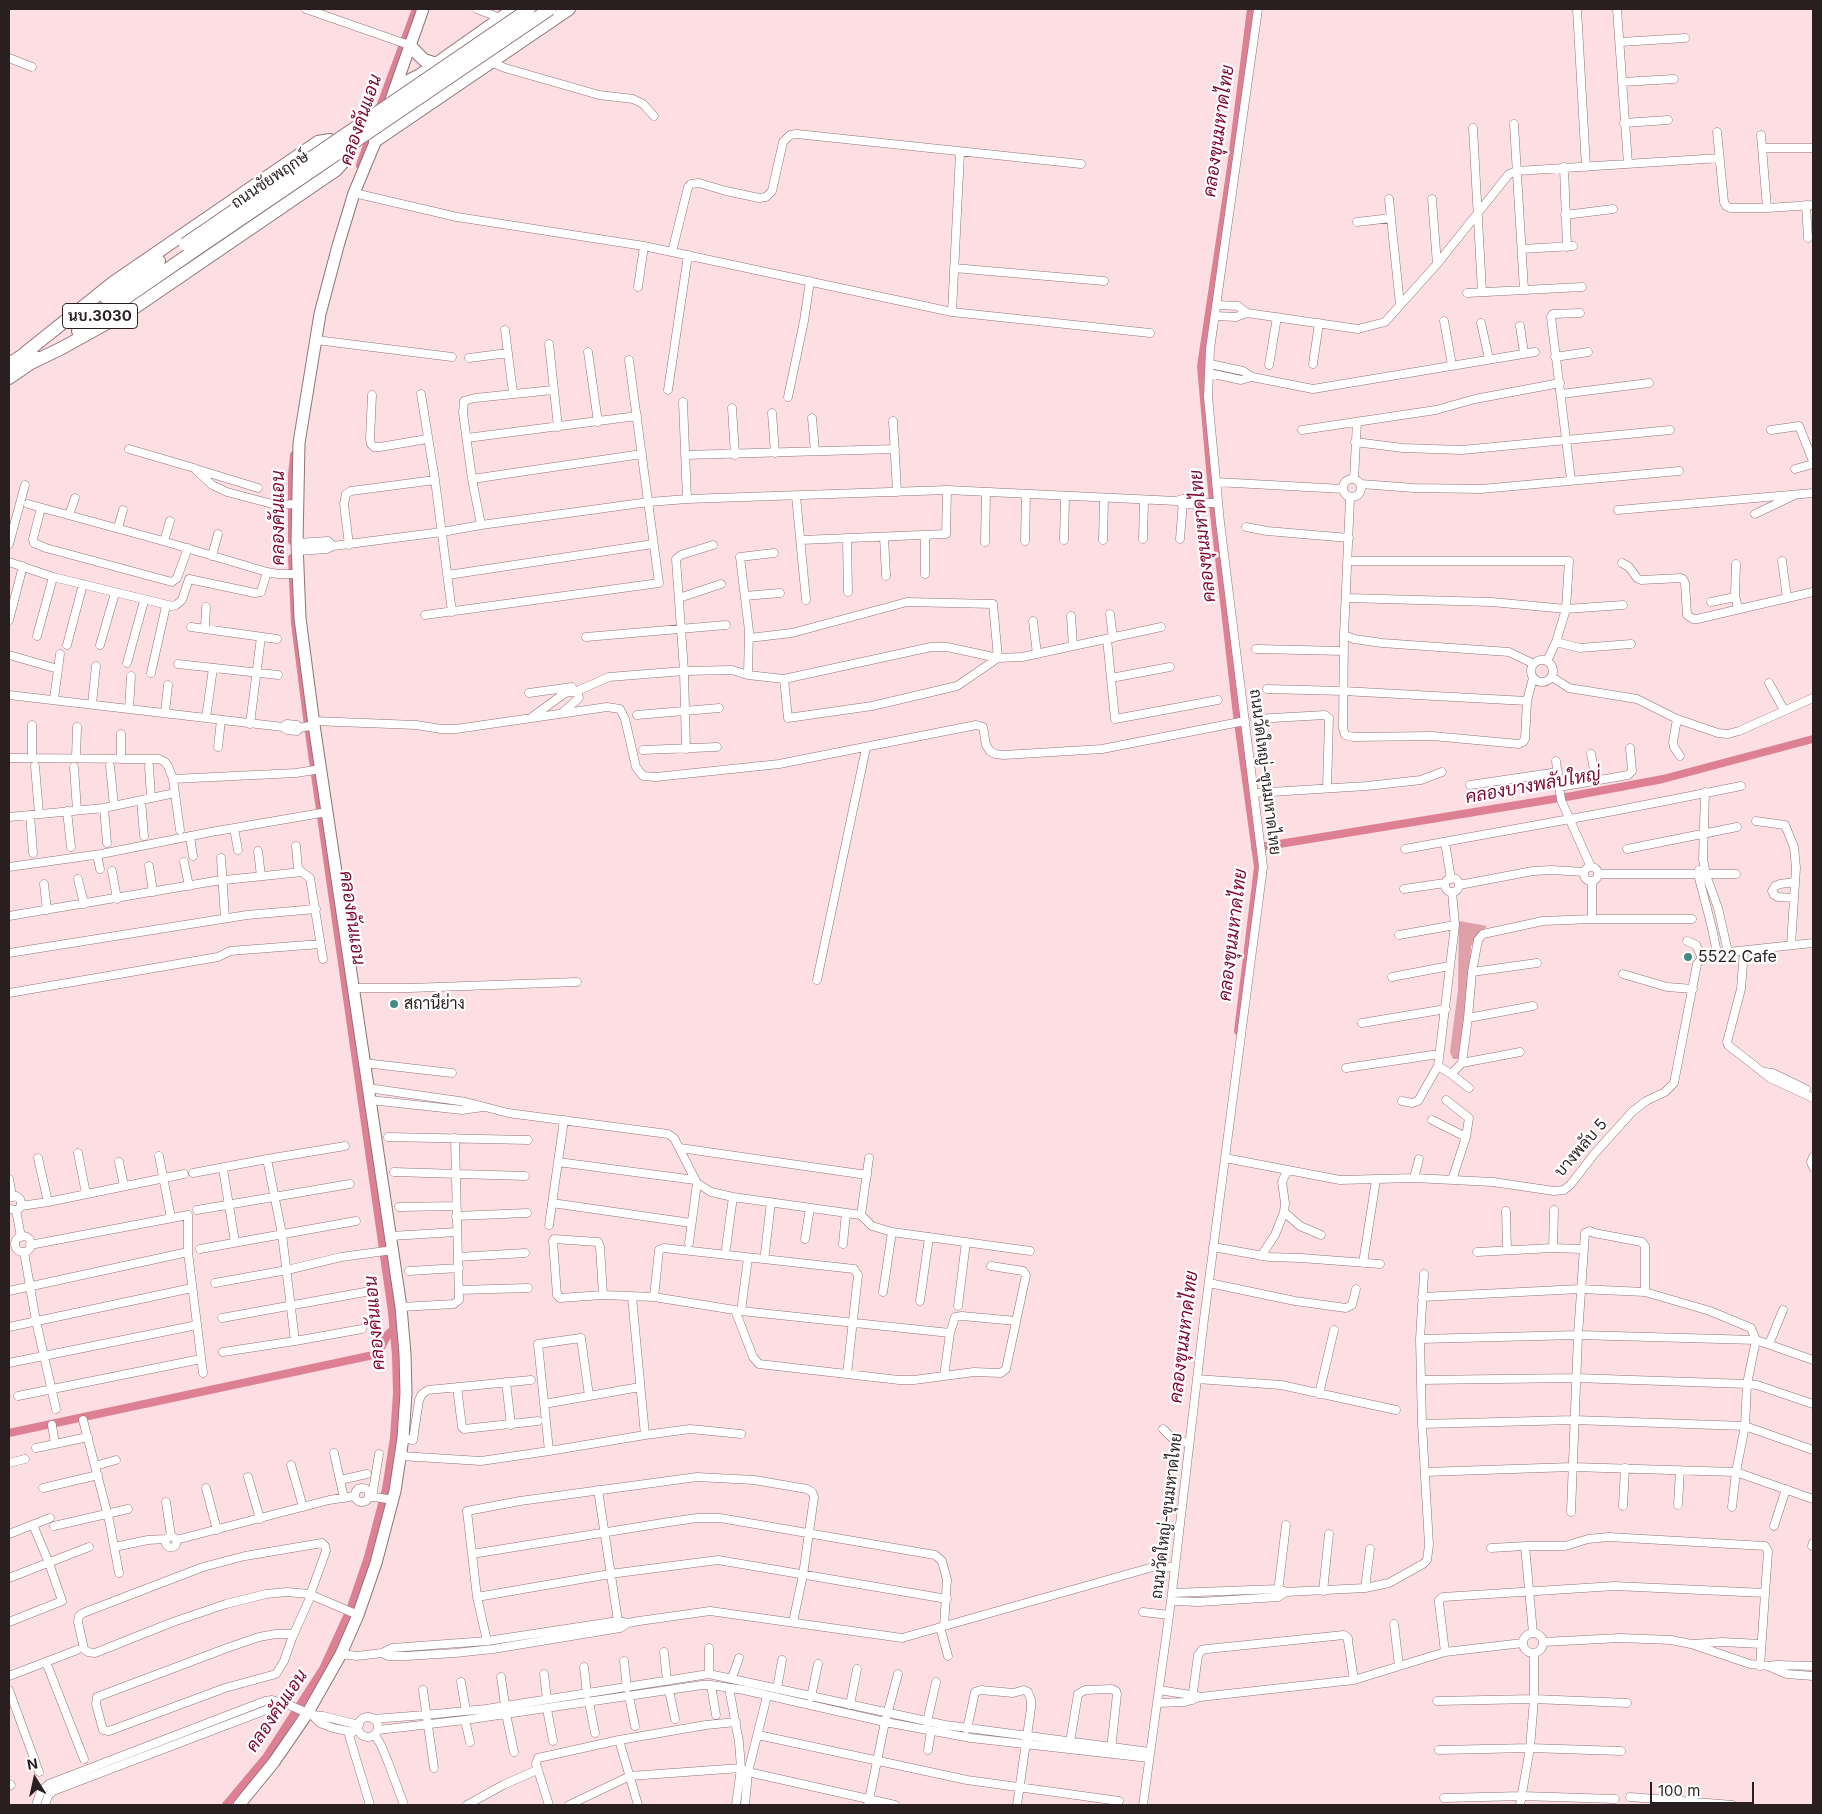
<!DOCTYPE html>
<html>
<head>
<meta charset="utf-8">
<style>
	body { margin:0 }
	#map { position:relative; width:1822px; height:1814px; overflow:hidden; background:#fcdee3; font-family:Inter,sans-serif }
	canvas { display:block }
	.frame { position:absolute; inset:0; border:10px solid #291f20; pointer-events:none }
	.north { position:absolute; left:10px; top:1754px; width:50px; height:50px; -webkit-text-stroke:4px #fff; paint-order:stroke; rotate:350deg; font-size:14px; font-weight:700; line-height:20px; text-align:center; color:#291f20 }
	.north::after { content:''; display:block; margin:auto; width:18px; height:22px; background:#291f20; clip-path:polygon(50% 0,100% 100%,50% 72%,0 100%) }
	.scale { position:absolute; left:1650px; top:1782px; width:104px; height:22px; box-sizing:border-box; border:2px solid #291f20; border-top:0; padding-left:6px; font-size:15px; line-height:18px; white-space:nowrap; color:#291f20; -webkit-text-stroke:4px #fff; paint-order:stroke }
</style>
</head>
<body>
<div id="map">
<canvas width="1822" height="1814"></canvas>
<div class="frame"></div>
<div class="north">N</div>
<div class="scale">100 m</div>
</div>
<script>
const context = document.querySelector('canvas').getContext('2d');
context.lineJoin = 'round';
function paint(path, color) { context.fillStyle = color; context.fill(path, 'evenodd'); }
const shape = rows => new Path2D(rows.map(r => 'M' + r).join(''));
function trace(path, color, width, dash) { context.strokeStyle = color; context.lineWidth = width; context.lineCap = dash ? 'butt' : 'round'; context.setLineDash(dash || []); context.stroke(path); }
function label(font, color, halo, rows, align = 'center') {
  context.font = font + ' Inter,Sarabun,sans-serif'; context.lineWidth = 4.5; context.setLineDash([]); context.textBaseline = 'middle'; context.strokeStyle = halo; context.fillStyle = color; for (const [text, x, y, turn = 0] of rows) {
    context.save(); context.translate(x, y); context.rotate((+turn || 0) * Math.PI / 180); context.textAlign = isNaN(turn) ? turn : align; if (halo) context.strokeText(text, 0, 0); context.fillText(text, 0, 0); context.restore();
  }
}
const green = shape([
	[1459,921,1487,926,1471,946,1468,1029,1463,1059,1453,1059,1450,1052,1458,990]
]);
const canal = shape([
	[379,110,416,9],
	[360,165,372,131],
	[292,541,292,476,294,455],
	[1255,848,1572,796,1663,779,1813,739],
	[1238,1031,1258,867,1237,715,1214,514,1201,366,1231,167,1251,9],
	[9,1433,378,1354,388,1334,395,1328],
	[226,1805,267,1756,323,1669,350,1610,368,1557,386,1489,394,1438,397,1393,396,1355,392,1312,308,726,295,623,292,558]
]);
const street = shape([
	[306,9,409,45],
	[477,9,500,18],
	[1577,9,1586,167],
	[1617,9,1628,164],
	[1620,42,1685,38],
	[9,58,32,67],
	[491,62,505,68,599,95,633,99,643,104,654,116],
	[1622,82,1674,79],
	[1624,123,1668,120],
	[1514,124,1524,290],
	[1473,128,1482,292],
	[1717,132,1724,202,1726,206,1730,208,1767,208,1813,205],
	[1761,135,1767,208],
	[1762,148,1813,148],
	[1564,167,1567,247],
	[354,193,457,217,644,246,952,312,1150,333],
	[1389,199,1400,305],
	[1432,199,1437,264],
	[1806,205,1808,238],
	[1565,215,1613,209],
	[1357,222,1391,218],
	[1522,249,1573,246],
	[672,252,688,187,691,184,699,183,726,191,759,198,766,197,772,191,783,142,790,135,797,134,1081,164],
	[954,268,1104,281],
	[638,287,644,246],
	[1467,293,1582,287],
	[1217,305,1238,306,1247,313,1358,329,1385,322,1437,264,1509,174,1517,171,1720,158],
	[952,312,960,153],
	[1215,316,1236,317,1247,313],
	[1444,321,1452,365],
	[1481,323,1489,359],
	[1520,326,1524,353],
	[505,330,513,393],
	[316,340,452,357],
	[549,344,558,427],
	[588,352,598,422],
	[1555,357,1588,352],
	[469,358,508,353],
	[1210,364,1243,371,1252,377,1313,389,1535,352],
	[1313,364,1319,323],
	[1269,365,1277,317],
	[1209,373,1241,380,1252,377],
	[668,390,688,255],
	[421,394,435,480,452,612],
	[1561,394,1649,383],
	[372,395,370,439,371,444,374,447,380,447,427,439],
	[788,397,804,321,810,281],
	[683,402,687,499],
	[732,408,735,455],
	[772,413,775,453],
	[812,418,815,451],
	[893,421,897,492],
	[1302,430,1436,410,1475,399,1560,383],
	[1771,430,1799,426,1813,461],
	[467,438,637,416],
	[1355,442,1403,448,1462,450,1670,430],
	[129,449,194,468,212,485,227,492,276,505,296,504],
	[685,455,895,449],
	[196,469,258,488],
	[1795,469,1813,464],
	'1343 488a9 9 0 1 1 18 0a9 9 0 1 1-18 0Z',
	[472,479,642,454],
	[1354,479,1357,422],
	[1571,480,1551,317,1553,314,1580,313],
	[1216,482,1343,489],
	[1361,484,1414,488,1481,489,1679,471],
	[796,496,806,600],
	[1350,498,1344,635,1343,728,1345,735,1353,737,1432,736,1519,744,1523,742,1525,739,1527,701,1533,678],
	[1179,500,1183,499,1198,500,1202,503],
	[28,504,156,539,267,572],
	[41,508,33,539,34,543,46,548,172,582,177,578,188,548],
	[1618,510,1813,493],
	[1755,514,1795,495],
	[69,515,75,498],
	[481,525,472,479,463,413,464,401,475,398,553,390],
	[1246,527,1267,531,1349,538],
	[118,528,123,510],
	[925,535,925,574],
	[884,537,886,576],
	[847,539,848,592],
	[1143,539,1144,501],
	[1180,539,1183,501],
	[801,540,946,534,947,490],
	[1064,540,1065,496],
	[1103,540,1104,499],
	[164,541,170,521],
	[1025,541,1026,494],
	[985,542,986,492],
	[297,543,328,541,333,546],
	[9,544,25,485],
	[349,545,344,504,346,494,351,491,435,480],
	[297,551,327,549,333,546,442,532,481,525,649,502,687,499,947,490,1177,501,1184,504,1198,505,1202,503,1218,503],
	[212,556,218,534],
	[1348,561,1569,561,1566,609,1556,642,1547,661],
	[1782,561,1787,598],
	[9,562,53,577,172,606,176,605,182,600,189,579,255,593,261,592,267,572,278,574,297,574],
	[1622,563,1629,567,1637,578,1641,580,1681,578,1683,579,1685,583,1687,615,1693,619,1697,619,1813,592],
	[1736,564,1735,594,1738,609],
	[448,575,653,544],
	[745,596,780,593],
	[679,598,721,584],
	[1346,598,1492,602,1566,609,1623,605],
	[1711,602,1735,597],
	[1110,614,1113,638],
	[425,615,659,583,629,360],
	[1071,616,1073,646],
	[9,620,23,566],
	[1033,621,1037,654],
	[191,627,277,639],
	[205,629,206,607],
	[1344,635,1354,639,1382,643,1509,652,1534,664],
	[37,636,53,577],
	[586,637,726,625],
	[749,638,792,633,907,602,993,604,998,658,957,686,872,706,788,718,784,679],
	[1107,639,1115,719,1218,700],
	[1556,642,1580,648,1631,644],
	[67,645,83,584],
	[100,645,115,593],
	[1256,649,1344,651],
	[9,655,58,669],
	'1531 671a11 11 0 1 1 22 0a11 11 0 1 1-22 0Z',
	[127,663,144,601],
	[178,664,278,675],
	[151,673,166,606],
	[748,675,749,631,740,557,774,553],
	[1552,677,1569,688,1637,699,1677,719,1718,733,1728,734,1739,731,1813,698],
	[1111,678,1170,667],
	[1769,683,1784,710],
	[1267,689,1343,691,1527,701],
	[577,691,609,677,684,671,732,670,748,675,784,679,931,647,947,647,998,658,1022,657,1161,627],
	[529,693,572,687],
	[9,695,283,727,287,730,297,731,300,728,314,725],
	[54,699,60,654],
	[92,704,96,666],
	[129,709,131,676],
	[165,713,168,685],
	[637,715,719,708],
	[532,717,565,693,577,691,579,698,562,713],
	[206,718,213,668],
	[1255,719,1325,715,1329,718,1327,788],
	[1677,719,1673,742,1674,747,1680,756],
	[313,721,416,725,441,729,456,729,607,707,620,709,625,719,636,767,643,776,656,777,779,764,976,725,983,727,986,745,990,751,995,754,1004,755,1102,749,1245,721],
	[250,724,261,637],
	[32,725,32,758],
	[283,727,287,724,297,725,300,728],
	[218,747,221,720],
	[686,749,684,671,676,559,681,555,713,545],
	[643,750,717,747],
	[1591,754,1596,780],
	[9,758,159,759,165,762,168,766,173,779,180,830],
	[76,758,77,727],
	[121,759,121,734],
	[1556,761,1561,800,1591,867],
	[35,766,39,814],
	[110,766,114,806],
	[149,766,151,798],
	[74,767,77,810],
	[173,779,296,773,321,769],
	[1470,785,1558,772],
	[1559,787,1628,775,1632,771,1630,748],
	[1705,792,1703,859,1706,875,1718,908,1728,952],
	[1254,793,1367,786,1421,780,1442,772],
	[141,800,144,836],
	[104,808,107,843],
	[67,811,71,847],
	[30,815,33,853],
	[9,817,104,808,175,793],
	[1756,821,1785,825,1794,847,1796,868,1791,945],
	[234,828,238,850],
	[190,836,193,856],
	[1445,842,1451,879],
	[296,846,298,869,310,878,323,959],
	[1405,849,1614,811,1741,786],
	[1627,849,1737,827],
	[258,851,261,876],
	[97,855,100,869],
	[221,858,225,918],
	[184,862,189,886],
	[149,866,153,892],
	[9,867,101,854,211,832,327,812],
	'1584 874a7 7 0 1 1 14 0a7 7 0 1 1-14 0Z',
	[1699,870,1698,874,1712,928,1717,953],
	[112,871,117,899],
	[1598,874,1736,874],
	'1445 885a7 7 0 1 1 14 0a7 7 0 1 1-14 0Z',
	[78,879,84,904],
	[44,884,47,910],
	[1459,885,1533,871,1552,870,1584,872],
	[1404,889,1445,883],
	[1452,892,1455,925,1438,1066,1451,1074,1469,1088],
	[1794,898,1778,897,1774,895,1772,891,1775,886,1780,884,1795,882],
	[9,916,215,881,302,872],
	[1592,919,1592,881],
	[1399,935,1455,925],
	[1687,941,1696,945,1702,958],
	[1744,951,1741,989,1727,1042,1728,1045,1770,1078,1813,1098],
	[9,953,247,915,316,909],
	[1472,972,1537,963],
	[1623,974,1667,987,1693,989],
	[1392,977,1449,966],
	[817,980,866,748],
	[352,988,410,988,577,982],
	[9,993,218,957,230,951,320,944],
	[1468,1018,1533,1006],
	[1362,1023,1446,1009],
	[364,1063,452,1073],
	[1462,1063,1520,1052],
	[1346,1068,1439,1054],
	[1764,1072,1773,1073,1806,1089],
	[1451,1074,1462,1063,1468,1018,1472,972,1478,940,1483,934,1543,921,1592,919,1692,919],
	[368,1088,466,1102,508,1113,668,1134,674,1138,697,1183,711,1192,733,1197,861,1215,872,1226,892,1232,1030,1251],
	[370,1100,462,1110,483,1107],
	[1446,1100,1469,1118,1466,1137,1452,1180],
	[1402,1101,1412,1103,1418,1101,1438,1066],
	[1432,1120,1466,1137],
	[388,1137,528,1140],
	[680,1148,867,1175],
	[78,1153,86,1194],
	[159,1156,171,1218],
	[1813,1157,1811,1162,1813,1167],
	[38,1158,48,1202],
	[1225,1158,1340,1180,1414,1178,1493,1182,1554,1191,1564,1190,1571,1184,1595,1153,1632,1112,1646,1101,1665,1092,1674,1083,1697,964,1702,958,1709,954,1728,952,1813,943],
	[267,1159,345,1146],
	[119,1162,124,1186],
	[558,1162,695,1180],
	[223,1169,235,1242],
	[394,1172,525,1176],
	[193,1173,267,1159,282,1234,295,1341],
	[1414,1178,1419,1159],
	[9,1179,12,1196],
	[9,1198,16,1196,20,1199,21,1203,20,1208,16,1210,9,1209],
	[552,1203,691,1223],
	[21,1206,48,1202,184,1174],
	[399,1207,456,1206],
	[16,1210,21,1237],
	[197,1210,350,1184],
	[1506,1211,1507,1250],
	[1284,1212,1300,1226,1321,1235],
	[861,1215,869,1158],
	[456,1216,527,1213],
	[549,1225,564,1120],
	[391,1236,457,1232],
	'15 1244a8 8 0 1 1 16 0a8 8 0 1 1-16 0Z',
	[805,1239,810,1208],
	[689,1243,697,1183],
	[843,1244,846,1213],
	[30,1245,188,1215,188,1252,203,1373],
	[1213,1247,1269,1257,1301,1258,1380,1264],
	[726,1248,733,1197],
	[1553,1248,1554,1210],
	[200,1249,356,1221],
	[24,1252,36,1321,56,1409],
	[1477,1252,1553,1248,1582,1249],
	[765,1253,771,1202],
	[1261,1256,1275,1235,1284,1212,1285,1203,1282,1182,1287,1171],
	[458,1257,525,1253],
	[1363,1263,1376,1180],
	[409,1271,459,1268],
	[215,1283,287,1270,341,1257,393,1250],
	[1209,1283,1295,1301,1346,1308,1352,1305,1356,1289],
	[459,1290,528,1288],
	[9,1291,188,1252],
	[883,1292,892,1232],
	[603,1295,600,1247,598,1242,554,1239,553,1241,557,1295,560,1298,603,1295,654,1297,741,1311,950,1333],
	[632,1297,645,1435],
	[654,1297,659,1250,664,1248,854,1269,858,1275,847,1374],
	[1422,1297,1580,1289,1645,1292,1710,1311,1751,1328,1756,1340,1747,1384,1745,1426,1736,1472,1732,1507],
	[920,1301,929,1237],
	[958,1306,966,1242],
	[401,1307,454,1304,459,1300,455,1138],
	[735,1310,753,1357,759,1364,899,1380,914,1380,974,1372,1001,1373,1006,1369,1026,1275,1023,1271,991,1266],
	[741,1311,748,1258],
	[222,1318,365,1292],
	[9,1327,192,1288],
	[1420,1339,1578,1335,1756,1340,1813,1360],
	[1769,1344,1783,1310],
	[223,1352,295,1341,362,1329],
	[9,1363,197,1325],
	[944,1376,950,1333,955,1317,962,1316,1016,1321],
	[1197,1379,1281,1385,1396,1410],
	[1421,1380,1576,1378,1747,1384,1757,1385,1813,1404],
	[506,1382,511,1425],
	[457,1387,462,1427,464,1429,538,1421],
	[1319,1394,1334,1330],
	[18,1396,201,1359],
	[544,1404,640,1387],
	[83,1420,109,1520,119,1573],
	[1422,1424,1574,1420,1745,1426,1813,1450],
	[52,1425,55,1444],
	[1163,1429,1173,1439,1189,1443],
	[403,1438,413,1440,419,1400,422,1394,428,1390,531,1380],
	[36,1448,88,1437],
	[549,1451,538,1344,581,1338,589,1396],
	[334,1453,344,1498],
	[401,1456,481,1461,549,1451,645,1435,690,1429,741,1434],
	[9,1463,25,1459],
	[291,1465,303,1507],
	[95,1466,116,1460],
	[1425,1472,1572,1467,1736,1472,1813,1499],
	[248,1477,260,1519],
	[340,1480,367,1474],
	[43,1488,98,1475],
	[206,1488,217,1530],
	'355 1495a7 7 0 1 1 14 0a7 7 0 1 1-14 0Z',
	[598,1490,618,1621],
	[369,1496,393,1500],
	[372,1497,379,1454],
	[166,1502,171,1536],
	[1678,1505,1680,1470],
	[1623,1506,1625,1468],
	[1571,1512,1578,1335,1585,1233,1590,1231,1594,1233,1642,1242,1645,1246,1645,1292],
	[54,1526,128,1509],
	[1774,1526,1786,1489],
	[9,1534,50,1518],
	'165.5 1542a5.5 5.5 0 1 1 11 0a5.5 5.5 0 1 1-11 0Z',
	[176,1540,329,1500,355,1496],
	[1525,1546,1533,1633],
	[1812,1546,1813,1543],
	[114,1547,148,1540,165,1539],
	[1491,1548,1525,1546,1565,1546,1588,1539,1609,1537,1765,1546,1768,1551,1760,1666],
	[472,1554,669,1522,697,1518,720,1518,935,1555,942,1561,947,1580,944,1626],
	[9,1578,89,1547],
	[1365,1588,1370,1549],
	[1323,1591,1329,1534],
	[1278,1592,1286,1525],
	[1172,1593,1279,1589,1286,1592],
	[310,1595,326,1551,325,1546,322,1543,245,1556,203,1567,83,1613,79,1616,78,1622,84,1649,88,1652,95,1653,173,1622,226,1604,266,1594,287,1592,309,1594,358,1615],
	[477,1597,610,1574,718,1560,947,1599],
	[1171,1601,1199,1602,1278,1597,1286,1592,1365,1588,1389,1583,1423,1564,1427,1560,1429,1545,1422,1424,1420,1339,1424,1274],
	[1143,1612,1169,1615],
	[9,1622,62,1601,49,1563,33,1525],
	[1394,1624,1399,1666],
	[940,1627,948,1656],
	'1523 1643a10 10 0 1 1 20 0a10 10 0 1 1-20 0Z',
	[294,1634,276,1634,259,1637,227,1648,97,1697,96,1704,103,1730,109,1731,225,1688,276,1674,284,1661,292,1638,309,1600],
	[487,1641,477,1597,467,1511,520,1501,697,1477,754,1480,807,1489,812,1492,814,1497,803,1575,793,1622],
	[1544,1642,1620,1638,1671,1640,1691,1644,1750,1664,1768,1666,1777,1665,1813,1666],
	[1693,1644,1722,1642,1761,1644],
	[664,1652,667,1681],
	[1445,1652,1439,1603,1439,1600,1443,1597,1615,1586,1765,1593],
	[382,1653,388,1656,406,1656,455,1653,493,1649,620,1628,628,1623,639,1621,710,1611,902,1638,1153,1567,1174,1567],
	[341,1654,357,1656,382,1653,392,1648,487,1641,618,1621,628,1623],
	[624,1661,627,1688],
	[46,1662,84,1759],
	[1768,1666,1787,1674,1813,1676],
	[584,1667,587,1694],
	[544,1674,547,1699],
	[709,1674,709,1648],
	[9,1676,77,1650],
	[501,1677,505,1705],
	[732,1678,739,1658],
	[461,1682,466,1711],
	[711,1685,716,1715],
	[729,1688,739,1742,741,1768,736,1805],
	[777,1689,782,1660],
	[9,1690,39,1772],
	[423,1690,434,1768],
	[669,1690,675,1719],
	[1159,1690,1197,1696],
	[629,1696,635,1726],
	[811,1697,818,1664],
	[1192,1700,1198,1655,1202,1650,1207,1649,1344,1635,1348,1638,1348,1641,1354,1680],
	[1437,1701,1534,1699,1627,1703],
	[589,1702,595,1733],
	[1158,1703,1185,1702,1200,1697,1354,1680,1445,1652,1523,1643],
	[850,1705,857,1669],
	[547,1709,553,1741],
	[506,1714,514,1752],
	[312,1715,320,1723,333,1728,353,1732],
	'358 1727a10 10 0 1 1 20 0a10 10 0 1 1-20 0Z',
	[373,1719,425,1715,486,1709,709,1674,945,1725,1150,1752],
	[465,1720,470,1742],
	[927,1722,936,1682],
	[967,1729,975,1692,981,1690,1013,1693,1024,1690,1028,1692,1031,1700,1031,1708,1017,1805],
	[378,1730,465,1720,702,1685,711,1685,744,1690,885,1722,971,1738,1149,1758],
	[348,1732,370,1805],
	[375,1735,381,1745,388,1762,404,1805],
	[758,1735,967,1780,1119,1801],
	[619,1740,638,1805],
	[1070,1742,1078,1694,1085,1690,1112,1689,1116,1691,1117,1694,1111,1750],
	[928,1750,931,1731],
	[1439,1750,1530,1748,1621,1751],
	[748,1772,895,1805],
	[9,1786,11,1785],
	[1630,1797,1733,1805],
	[1444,1798,1522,1796,1615,1799],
	[36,1805,41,1791,49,1784,265,1701,272,1700,289,1705,312,1715,323,1716,359,1725],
	[45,1805,48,1796,53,1791,274,1707,277,1702],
	[467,1805,503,1785,537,1770],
	[549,1805,536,1764,538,1758,619,1740,706,1725,736,1722],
	[569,1805,630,1776,741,1768],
	[745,1805,748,1772,767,1696],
	[868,1805,885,1722,898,1674],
	[1143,1805,1171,1601,1204,1319,1263,867,1220,522,1208,397,1210,349,1258,9],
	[1520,1805,1530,1748,1534,1699,1534,1653]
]);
const secondary = shape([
	[388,108,423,9],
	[239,1805,274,1762,307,1714,341,1654,358,1615,376,1563,395,1491,403,1438,406,1393,405,1354,401,1307,314,725,300,618,297,543,299,443,320,314,338,246,354,193,379,133]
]);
const primary = shape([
	[409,45,424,60,436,64],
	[396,87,420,75,436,64,514,9],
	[375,141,569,9],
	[106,298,159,261],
	[78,331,191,253],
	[25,353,114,282,318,142,330,140,338,144,343,151,344,161,336,170,134,308,62,348,31,363],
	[9,364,32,349],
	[9,378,38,358]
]);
const primaryBridge = shape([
	[185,244,529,9],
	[191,253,550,9]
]);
const markers = [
	[1688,957,5,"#438a84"],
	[394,1004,5,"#438a84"]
];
const shields = [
	[100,316,75]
];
const shieldNames = [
	["นบ.3030",100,316]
];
const streetNames = [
	["ถนนชัยพฤกษ์",270,180,-34],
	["ถนนวัดใหญ่-ขุนมหาดไทย",1265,772,83],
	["บางพลับ 5",1581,1148,-49],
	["ถนนวัดใหญ่-ขุนมหาดไทย",1167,1516,-83]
];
const poiNames = [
	["5522 Cafe",1698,957],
	["สถานีย่าง",404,1004]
];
const waterNames = [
	["คลองคันแอน",361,120,-71],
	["คลองขุนมหาดไทย",1219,131,-82],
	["คลองคันแอน",279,518,-90],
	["คลองขุนมหาดไทย",1203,536,-96],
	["คลองบางพลับใหญ่",1533,786,-10],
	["คลองคันแอน",352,918,82],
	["คลองขุนมหาดไทย",1233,935,-83],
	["คลองคันแอน",375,1323,-95],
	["คลองขุนมหาดไทย",1184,1337,-83],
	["คลองคันแอน",277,1711,-56]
];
paint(green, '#e0a0aa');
trace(canal, '#de8093', 8);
trace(street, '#8e7478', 9);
trace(secondary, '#8e7478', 13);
trace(primary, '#8e7478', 14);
trace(street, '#fff', 8);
trace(secondary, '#fff', 11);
trace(primary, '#fff', 12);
trace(primaryBridge, '#8e7478', 14, []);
trace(primaryBridge, '#fff', 12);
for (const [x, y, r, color] of markers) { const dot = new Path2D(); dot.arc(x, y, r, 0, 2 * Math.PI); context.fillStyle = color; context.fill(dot); trace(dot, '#fff', 2); }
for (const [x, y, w] of shields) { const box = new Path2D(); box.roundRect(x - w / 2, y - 12.5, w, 25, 4); context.fillStyle = '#fff'; context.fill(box); trace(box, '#291f20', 1); }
label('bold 15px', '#291f20', null, shieldNames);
label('16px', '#291f20', '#fff', streetNames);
label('16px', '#291f20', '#fff', poiNames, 'left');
label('italic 18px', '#7c0532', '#fff', waterNames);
</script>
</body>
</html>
